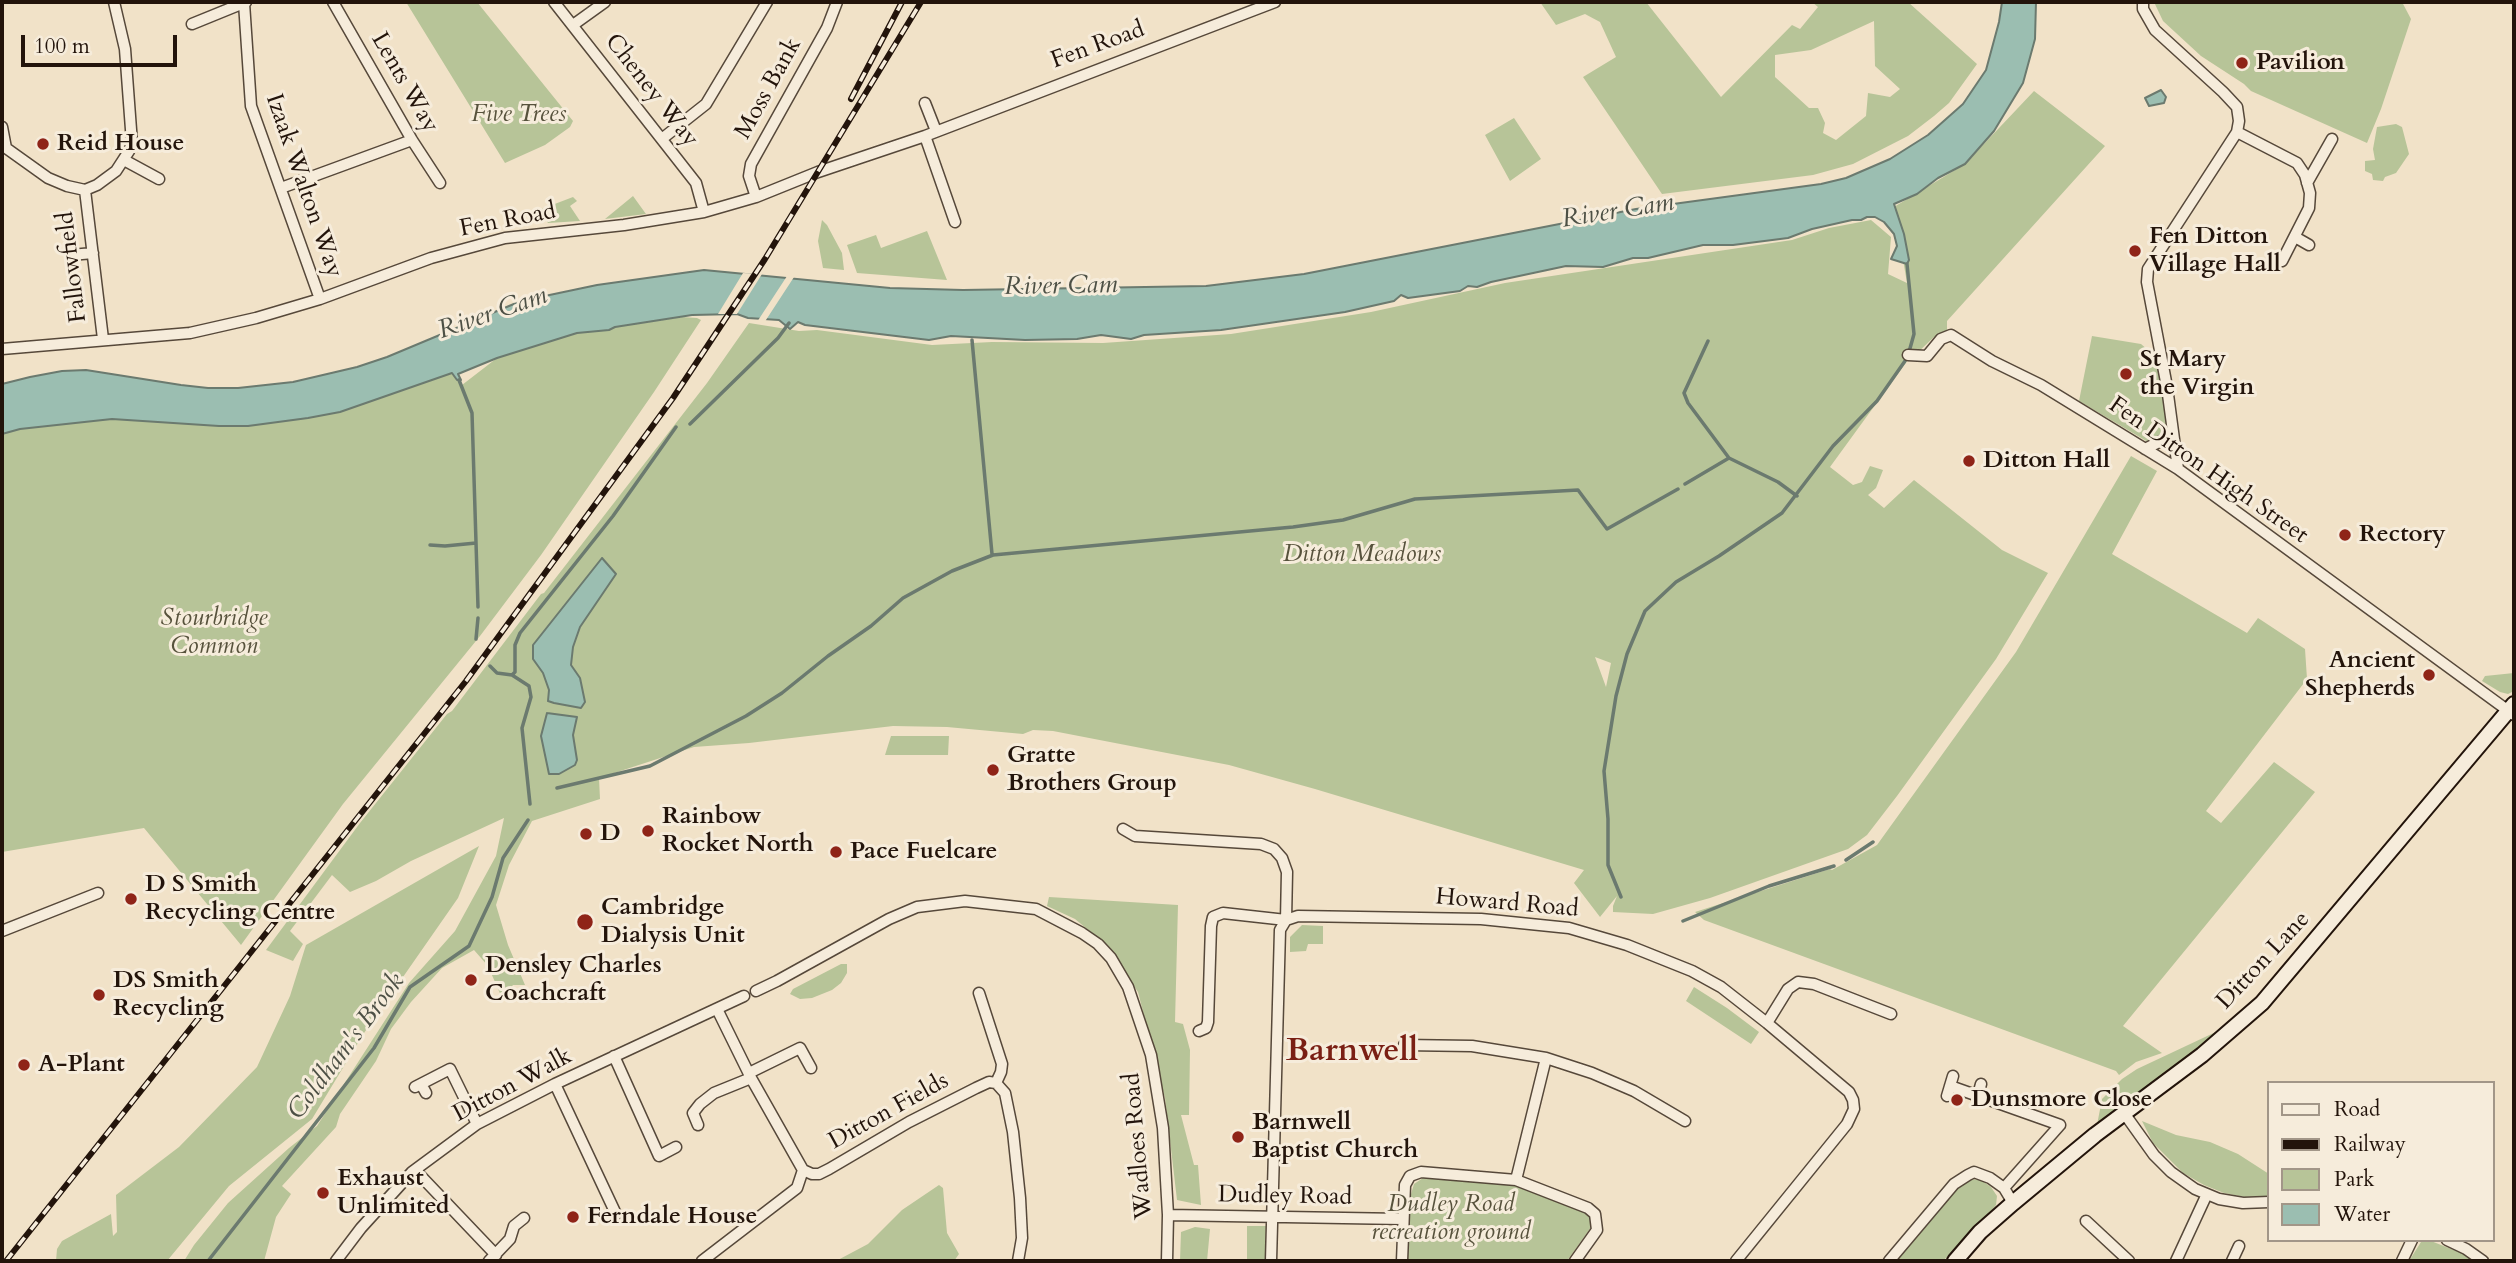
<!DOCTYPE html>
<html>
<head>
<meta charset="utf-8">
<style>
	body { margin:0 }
	#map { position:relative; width:2516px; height:1263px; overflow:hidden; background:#f1e2c8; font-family:Cardo,serif }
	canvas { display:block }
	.frame { position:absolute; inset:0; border:4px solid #23140b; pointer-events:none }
	.legend { position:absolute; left:2267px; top:1081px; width:228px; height:161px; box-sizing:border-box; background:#f6ecdb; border:2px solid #a29688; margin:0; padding:9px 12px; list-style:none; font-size:21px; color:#23140b }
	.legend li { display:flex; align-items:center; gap:14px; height:35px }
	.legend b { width:35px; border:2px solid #a29688 }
	.scale { position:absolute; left:21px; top:35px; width:156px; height:32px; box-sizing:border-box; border:4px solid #23140b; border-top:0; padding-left:9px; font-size:21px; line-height:24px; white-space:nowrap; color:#23140b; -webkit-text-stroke:5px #f6ecdb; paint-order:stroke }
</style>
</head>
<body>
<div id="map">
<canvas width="2516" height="1263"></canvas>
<div class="frame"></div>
<ul class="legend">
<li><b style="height:9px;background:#f6ecdb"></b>Road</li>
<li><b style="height:9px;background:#23140b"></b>Railway</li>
<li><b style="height:19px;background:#b7c498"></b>Park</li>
<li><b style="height:19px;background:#9bbeb1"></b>Water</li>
</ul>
<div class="scale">100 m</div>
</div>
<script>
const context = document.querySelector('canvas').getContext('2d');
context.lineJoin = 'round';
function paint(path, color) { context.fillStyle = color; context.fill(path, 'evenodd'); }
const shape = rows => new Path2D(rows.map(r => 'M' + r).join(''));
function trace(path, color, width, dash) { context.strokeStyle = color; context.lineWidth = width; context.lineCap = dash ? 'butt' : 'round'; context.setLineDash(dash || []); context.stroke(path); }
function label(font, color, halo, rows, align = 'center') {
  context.font = font + ' Cardo,serif'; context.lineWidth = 6; context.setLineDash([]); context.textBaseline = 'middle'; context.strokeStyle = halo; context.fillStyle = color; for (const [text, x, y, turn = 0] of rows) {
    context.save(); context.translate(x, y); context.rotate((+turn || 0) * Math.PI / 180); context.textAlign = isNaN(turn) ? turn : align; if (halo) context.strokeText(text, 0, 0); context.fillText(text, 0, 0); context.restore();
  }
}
const green = shape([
	[406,2,477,2,573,121,570,127,545,145,505,163],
	[1540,2,1646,2,1721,97,1792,25,1800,29,1818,7,1812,2,1908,2,1977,64,1949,103,1934,116,1908,136,1853,164,1813,175,1662,194,1583,77,1616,57,1600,22,1585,14,1556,25],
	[1874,21,1875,66,1900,89,1890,97,1868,93,1866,116,1836,140,1823,133,1825,123,1818,108,1809,108,1775,77,1775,55,1811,50],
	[2154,2,2402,2,2411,19,2381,109,2367,143,2251,91,2244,84,2201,56,2163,21],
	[2034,91,2105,146,1947,321,1947,335,1934,337,1914,356,1913,353,1830,467,1853,485,1862,482,1870,466,1883,470,1876,488,1868,495,1884,508,1914,480,2002,550,2048,573,1996,659,1897,796,1867,835,1848,849,1710,898,1653,914,1613,912,1613,906,1617,896,1600,917,1574,883,1584,870,1315,789,1229,765,1053,731,1033,730,1023,734,947,727,893,726,749,743,694,747,599,778,600,799,532,821,509,865,496,905,508,945,525,985,513,985,502,998,488,966,474,950,442,968,411,1002,391,1029,376,1061,340,1114,336,1127,282,1186,291,1194,276,1217,264,1261,184,1261,194,1245,228,1203,289,1148,317,1126,409,983,455,931,496,856,504,818,411,861,376,881,350,892,332,875,290,931,303,944,293,961,266,950,360,823,447,714,452,711,541,594,544,593,707,383,749,323,799,331,817,330,932,345,992,342,1103,343,1231,334,1371,312,1505,283,1792,240,1829,228,1871,220,1891,237,1888,274,1907,283,1894,207,1965,164],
	[1595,657,1611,663,1606,687],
	[1514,118,1541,159,1510,181,1485,135],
	[2396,124,2402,127,2409,154,2396,173,2385,177,2383,181,2373,180,2372,174,2365,171,2365,161,2375,160,2373,149,2377,127],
	[633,196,646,214,605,219],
	[573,197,577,201,570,206,580,221,548,223,539,210],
	[822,220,827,225,842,253,844,270,823,268,818,241],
	[927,231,947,280,857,273,847,245,876,235,881,248],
	[682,317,697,318,701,320,654,392,541,555,480,636,343,804,241,945,144,828,2,852,2,434,20,429,112,419,219,426,248,426,308,418,340,412,452,373,462,385,497,358,577,333],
	[2092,336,2141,344,2157,358,2164,391,2166,427,2161,437,2148,442,2079,401],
	[2131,456,2157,471,2112,554,2247,633,2258,618,2305,649,2307,679,2206,811,2221,823,2274,762,2315,792,2123,1026,2162,1053,2136,1062,2119,1075,2116,1071,1704,920,1695,912,1830,869,1832,870,1877,845,2016,652],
	[2514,673,2514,691,2508,694,2500,692,2482,681,2485,676],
	[891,736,949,736,948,755,885,755],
	[479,846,458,898,364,1033,312,1119,229,1186,167,1261,56,1261,57,1249,62,1241,111,1214,113,1236,117,1232,116,1195,179,1147,257,1067,290,996,306,945],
	[1049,897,1178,905,1175,1022,1183,1024,1190,1050,1189,1115,1181,1115,1194,1165,1198,1165,1201,1205,1177,1200,1165,1098,1138,992,1103,942,1075,919,1047,906],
	[1302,925,1323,926,1323,944,1308,944,1306,951,1290,952,1290,937],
	[841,964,847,964,847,973,841,983,832,990,812,998,800,999,790,994,793,989],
	[1694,987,1727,1008,1759,1032,1751,1044,1686,1001],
	[2220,1030,2219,1033,2097,1125,2102,1099,2122,1079,2137,1069],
	[2142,1121,2176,1135,2210,1142,2238,1154,2269,1174,2269,1196,2245,1197,2224,1193,2204,1185,2183,1173,2153,1143],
	[1426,1176,1513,1184,1577,1206,1591,1216,1592,1226,1567,1261,1406,1261,1409,1201,1414,1184],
	[1968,1179,1981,1180,1991,1187,1997,1196,1996,1205,1989,1214,1943,1261,1893,1261,1958,1182],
	[939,1185,943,1188,947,1233,959,1254,954,1261,836,1261,868,1244,902,1210],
	[1247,1226,1266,1226,1265,1261,1247,1261],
	[1195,1227,1210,1229,1207,1261,1180,1261,1181,1232],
	[2431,1241,2474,1258,2477,1261,2409,1261,2421,1242]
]);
const water = shape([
	[2002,2,2036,2,2035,39,2023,83,1994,131,1965,164,1938,178,1917,194,1894,204,1904,234,1909,260,1907,264,1891,259,1897,246,1894,234,1884,222,1875,217,1867,217,1861,220,1852,220,1812,229,1788,238,1733,245,1703,245,1648,258,1633,258,1603,267,1566,266,1491,282,1477,287,1468,286,1460,291,1408,298,1401,295,1394,301,1345,312,1221,330,1144,335,1131,339,1101,335,1077,339,1025,340,951,336,929,340,805,325,798,322,790,329,779,320,748,318,737,314,692,315,615,327,609,330,577,333,497,358,458,374,461,380,457,380,452,373,340,412,308,418,248,426,219,426,112,419,20,429,2,434,2,384,30,377,62,371,86,370,181,385,208,388,238,388,293,382,357,367,387,357,521,301,597,285,704,270,890,288,963,290,1206,286,1304,274,1636,209,1821,184,1846,178,1890,159,1928,135,1963,104,1986,70,1999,22,2002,2],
	[2161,90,2166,97,2164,103,2149,106,2145,98,2161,90],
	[602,558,616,574,580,627,573,647,571,665,580,678,585,702,581,708,554,703,548,701,549,690,543,673,533,659,533,645,602,558],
	[547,713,577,717,573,735,577,760,575,765,559,774,549,774,541,736,547,713]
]);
const pier = shape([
	[743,273,762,274,737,314,718,314],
	[789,273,796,274,764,323,757,322]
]);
const stream = shape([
	[1907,264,1914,334,1909,352],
	[972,340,992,554],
	[1708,341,1684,393,1688,403,1729,458],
	[459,380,472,413,478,607],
	[690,424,778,338,789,323],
	[1685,484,1729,458,1778,482,1797,496],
	[430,545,445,546,476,543],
	[476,639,478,618],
	[490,666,497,673,512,675,529,686,531,697,522,728,530,804],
	[512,675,515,672,515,645,520,633,613,516,676,427],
	[557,788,650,766,746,716,782,693,828,656,871,626,903,598,952,571,993,555,1293,527,1343,520,1415,499,1578,490,1607,529,1678,489],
	[1846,860,1873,842],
	[1621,897,1608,865,1608,819,1604,771,1616,696,1627,654,1645,611,1676,582,1719,556,1782,513,1833,446,1877,401,1905,361],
	[1683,921,1769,886,1834,866],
	[208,1261,374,1048,410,987,469,946,492,897,503,858,528,820]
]);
const minor = shape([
	[333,2,412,140,440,183],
	[554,2,696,183,704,212],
	[2143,2,2143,9,2155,30,2223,92,2237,107,2239,121,2237,132,2148,269,2147,282,2167,387,2178,469],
	[244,3,251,106,320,299],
	[192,24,246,2],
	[573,25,605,2],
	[925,103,936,131],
	[2,127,6,148,48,178,67,186,85,190,97,185,116,171,129,151,132,143,125,49,114,2],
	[2237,132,2297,163,2305,175,2310,193,2309,208,2282,261],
	[925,136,955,222],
	[663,138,706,104,767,2],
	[124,160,159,179],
	[2307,183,2332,139],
	[281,188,412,140],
	[85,190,103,339],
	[756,197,749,176,751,164,827,28,837,2],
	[2295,237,2309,245],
	[71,255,93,253],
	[2,349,190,333,256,318,320,299,431,258,505,238,624,225,704,212,756,197,818,172,925,136,1275,2],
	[1908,355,1927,356,1941,339,1951,335,1992,361,2041,385,2178,469,2514,715],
	[2145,449,2173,435],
	[1123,829,1135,836,1261,844,1274,849,1282,858,1287,872,1286,920,1223,913,1213,917,1211,926,1208,1022,1206,1028,1199,1031],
	[2,931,98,893],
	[756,991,777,981,889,919,917,907,965,901,1036,909,1082,933,1098,944,1111,958,1128,987,1151,1055,1163,1128,1168,1215,1167,1261],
	[979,993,1002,1064,1001,1072,996,1083],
	[717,1009,751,1078,803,1170,812,1174,819,1174,829,1169,909,1122,976,1088,989,1082,996,1083,1005,1093,1013,1132,1020,1198,1022,1238,1018,1261],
	[1767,1023,1788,989,1798,982,1814,984,1891,1014],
	[1404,1045,1472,1046,1546,1058,1592,1073,1634,1091,1685,1121],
	[614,1056,659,1156,676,1147],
	[749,1073,800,1048,811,1068],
	[421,1084,426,1093],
	[555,1084,616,1214],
	[1950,1086,2060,1125,2004,1188],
	[415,1087,450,1069,477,1124],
	[1978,1095,1981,1084],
	[1947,1096,1953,1076],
	[2124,1113,2154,1155,2171,1172,2195,1189,2219,1199,2243,1203,2269,1202],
	[698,1125,693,1113,700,1104,714,1093,751,1078],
	[415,1170,496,1255],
	[1516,1180,1546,1058],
	[1168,1215,1402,1219],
	[2086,1221,2129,1261],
	[2447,1240,2466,1249,2483,1261],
	[336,1261,361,1228,412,1172,477,1124,555,1084,744,996],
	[489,1261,510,1239,514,1226,524,1218],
	[702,1261,797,1188,803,1170],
	[1271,1261,1280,930,1286,920,1298,916,1481,919,1569,928,1627,945,1692,971,1721,987,1767,1023,1849,1092,1853,1100,1854,1109,1847,1124,1736,1261],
	[1402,1261,1405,1185,1410,1176,1421,1172,1516,1180,1588,1208,1595,1214,1597,1230,1575,1261],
	[1889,1261,1954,1184,1968,1175,1974,1172,1990,1178,2004,1188,2013,1203],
	[2176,1261,2207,1194],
	[2232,1261,2239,1246],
	[2402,1261,2412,1240]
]);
const secondary = shape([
	[1955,1261,1980,1232,2013,1203,2095,1135,2202,1055,2262,1003,2514,704]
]);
const rail = shape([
	[851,99,902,2],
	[6,1261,466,681,673,398,765,259,921,2]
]);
const markers = [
	[2242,63,7,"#8f2418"],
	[43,144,7,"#8f2418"],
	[2135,251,7,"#8f2418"],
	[2126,374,7,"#8f2418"],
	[1969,461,7,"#8f2418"],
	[2345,535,7,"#8f2418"],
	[2429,675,7,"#8f2418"],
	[993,770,7,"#8f2418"],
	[648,831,7,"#8f2418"],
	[586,834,7,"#8f2418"],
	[836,852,7,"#8f2418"],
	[131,899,7,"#8f2418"],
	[585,922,9,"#8f2418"],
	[471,980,7,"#8f2418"],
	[99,995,7,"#8f2418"],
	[24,1065,7,"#8f2418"],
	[1957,1100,7,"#8f2418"],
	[1238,1137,7,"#8f2418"],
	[323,1193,7,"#8f2418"],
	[573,1217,7,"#8f2418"]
];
const streetNames = [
	["Fen Road",1098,46,-20],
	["Lents Way",404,83,60],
	["Moss Bank",769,89,-61],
	["Cheney Way",651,91,52],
	["Izaak Walton Way",303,186,71],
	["Fen Road",508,221,-11],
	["Fallowfield",73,267,-97],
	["Fen Ditton High Street",2208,471,35],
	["Howard Road",1507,904,5],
	["Ditton Lane",2264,961,-47],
	["Ditton Walk",513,1086,-28],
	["Ditton Fields",889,1112,-29],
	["Wadloes Road",1139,1146,-95],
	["Dudley Road",1285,1197,1]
];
const poiNames = [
	["Pavilion",2256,63],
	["Reid House",57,144],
	["Fen Ditton",2149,237],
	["Village Hall",2149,265],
	["St Mary",2140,360],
	["the Virgin",2140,388],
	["Ditton Hall",1983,461],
	["Rectory",2359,535],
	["Ancient",2415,661,"right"],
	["Shepherds",2415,689,"right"],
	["Gratte",1007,756],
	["Brothers Group",1007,784],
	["Rainbow",662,817],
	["Rocket North",662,845],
	["D",600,834],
	["Pace Fuelcare",850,852],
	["D S Smith",145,885],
	["Recycling Centre",145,913],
	["Cambridge",601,908],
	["Dialysis Unit",601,936],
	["Densley Charles",485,966],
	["Coachcraft",485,994],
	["DS Smith",113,981],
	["Recycling",113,1009],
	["A-Plant",38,1065],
	["Dunsmore Close",1971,1100],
	["Barnwell",1252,1123],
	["Baptist Church",1252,1151],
	["Exhaust",337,1179],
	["Unlimited",337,1207],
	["Ferndale House",587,1217]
];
const parkNames = [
	["Five Trees",519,115],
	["Ditton Meadows",1362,555],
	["Stourbridge",214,619],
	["Common",214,647],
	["Dudley Road",1451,1205],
	["recreation ground",1451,1233]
];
const waterNames = [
	["River Cam",1618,212,-9],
	["River Cam",1061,287,-1],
	["River Cam",493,314,-19],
	["Coldham's Brook",347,1047,-53]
];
const districtNames = [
	["Barnwell",1352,1053]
];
paint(green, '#b7c498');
paint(water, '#9bbeb1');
trace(water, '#6b7a6f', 2);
paint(pier, '#f1e2c8');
trace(stream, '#6b7a6f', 3.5);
trace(minor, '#56483a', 13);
trace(secondary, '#23140b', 18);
trace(minor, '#f6ecdb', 10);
trace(secondary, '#f6ecdb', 14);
trace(rail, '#23140b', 6);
trace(rail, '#f6ecdb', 3.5, [10]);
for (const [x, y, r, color] of markers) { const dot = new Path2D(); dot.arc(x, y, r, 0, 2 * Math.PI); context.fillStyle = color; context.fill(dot); trace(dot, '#f6ecdb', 2.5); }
label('24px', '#23140b', '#f6ecdb', streetNames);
label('bold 24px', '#23140b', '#f6ecdb', poiNames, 'left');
label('italic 24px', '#57523c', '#f6ecdb', parkNames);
label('italic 26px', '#4d5045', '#f6ecdb', waterNames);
label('bold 32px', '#7a1f14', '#f6ecdb', districtNames);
</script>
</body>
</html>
